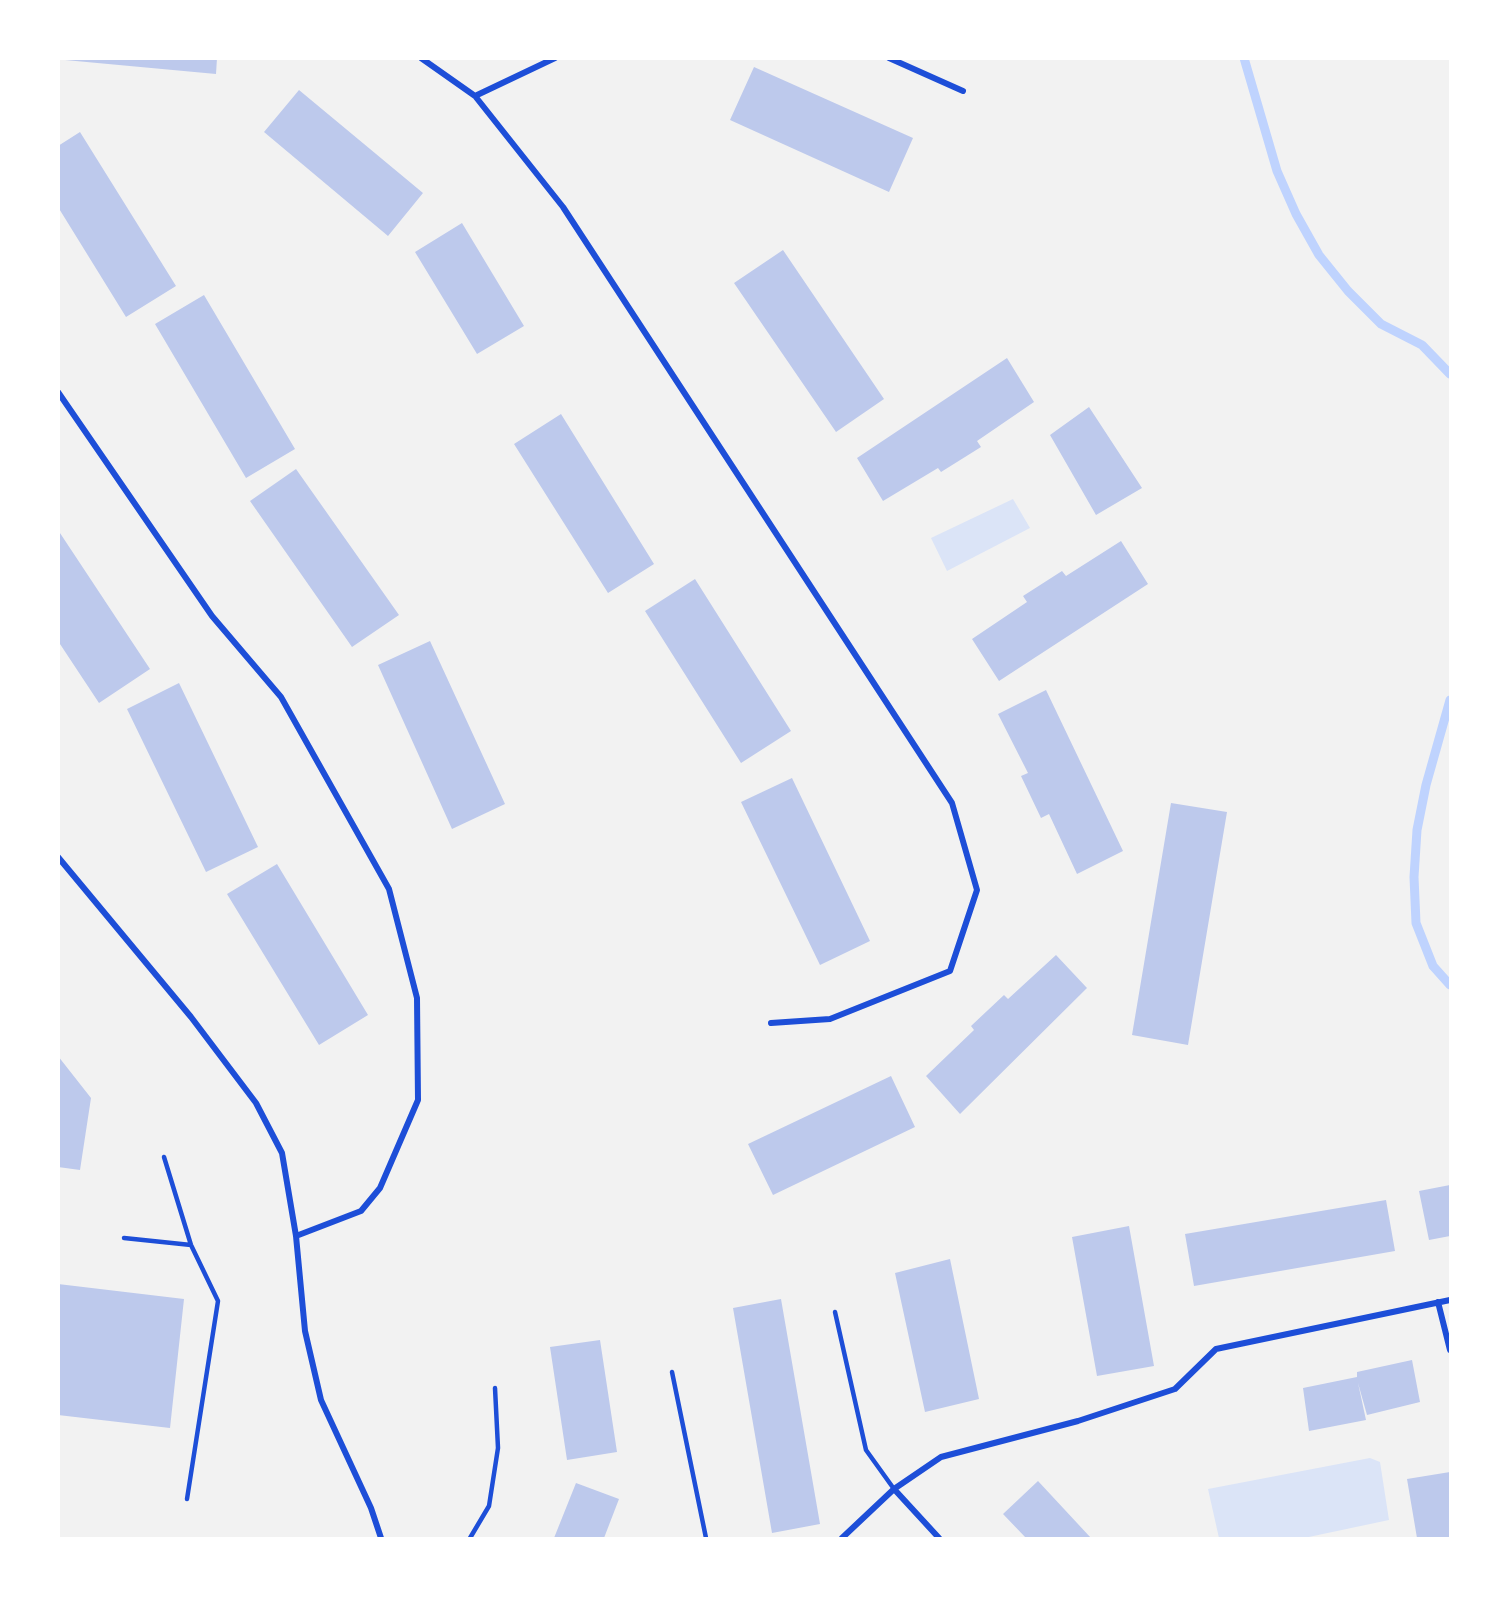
<!DOCTYPE html>
<html>
<head>
<meta charset="utf-8">
<style>
	body { margin:0 }
	#map { position:relative; width:1509px; height:1597px; overflow:hidden; background:#f2f2f2; font-family:"Work Sans",sans-serif }
	canvas { display:block }
	.frame { position:absolute; inset:0; border:60px solid #fff; pointer-events:none }
</style>
</head>
<body>
<div id="map">
<canvas width="1509" height="1597"></canvas>
<div class="frame"></div>
</div>
<script>
const context = document.querySelector('canvas').getContext('2d');
context.lineJoin = 'round';
function paint(path, color) { context.fillStyle = color; context.fill(path, 'evenodd'); }
const shape = rows => new Path2D(rows.map(r => 'M' + r).join(''));
function trace(path, color, width, dash) { context.strokeStyle = color; context.lineWidth = width; context.lineCap = dash ? 'butt' : 'round'; context.setLineDash(dash || []); context.stroke(path); }
const green = shape([
	[1013,499,1030,528,947,571,931,538],
	[1370,1458,1380,1462,1389,1520,1304,1538,1219,1538,1208,1489]
]);
const stream = shape([
	[1244,58,1277,171,1296,214,1319,255,1348,291,1381,324,1422,345,1450,374],
	[1450,700,1426,785,1417,830,1414,877,1416,923,1433,966,1450,985]
]);
const building = shape([
	[65,58,217,58,216,74,65,60],
	[754,67,913,138,889,192,730,120],
	[299,90,423,193,388,236,264,132],
	[80,132,176,286,126,317,58,207,58,146],
	[462,223,524,326,477,354,415,252],
	[783,250,884,399,836,432,734,283],
	[204,295,295,449,246,478,155,324],
	[1007,358,1034,402,977,441,981,447,941,472,938,468,883,501,857,458],
	[1089,407,1142,488,1096,515,1050,435],
	[561,414,654,564,608,593,514,444],
	[296,469,399,615,352,647,250,501],
	[58,530,150,669,99,703,58,641],
	[1121,541,1148,584,999,681,972,639,1027,602,1023,596,1062,571,1066,576],
	[695,579,791,731,741,763,645,611],
	[430,641,505,804,452,829,378,665],
	[179,683,258,847,206,872,127,709],
	[1046,690,1123,851,1077,874,1049,814,1041,818,1021,776,1028,773,998,714],
	[792,778,870,941,820,965,741,802],
	[1171,803,1227,812,1188,1045,1132,1035],
	[277,864,368,1015,319,1045,227,894],
	[1056,955,1087,988,960,1114,926,1076,974,1030,971,1026,1004,995,1008,999],
	[58,1056,91,1098,80,1170,58,1167],
	[891,1076,915,1127,773,1195,748,1144],
	[1450,1185,1450,1236,1429,1240,1419,1191],
	[1386,1200,1395,1251,1194,1286,1185,1234],
	[1129,1226,1154,1366,1097,1376,1072,1237],
	[950,1259,979,1399,925,1412,895,1273],
	[58,1284,184,1299,170,1428,58,1415],
	[781,1299,820,1524,772,1533,733,1308],
	[600,1340,617,1452,567,1460,550,1347],
	[1412,1360,1420,1402,1367,1415,1358,1383,1366,1420,1309,1431,1303,1388,1357,1377,1357,1372],
	[1450,1472,1450,1538,1417,1538,1407,1479],
	[1038,1481,1091,1538,1026,1538,1003,1514],
	[576,1483,619,1499,604,1538,554,1538]
]);
const service = shape([
	[164,1157,191,1245,218,1301,187,1499],
	[124,1238,191,1245],
	[835,1312,866,1450,894,1489],
	[672,1372,706,1538],
	[470,1538,489,1506,498,1448,495,1388]
]);
const minor = shape([
	[421,58,475,96,563,207,952,803,977,890,950,971,830,1019,771,1023],
	[889,58,963,91],
	[475,96,555,58],
	[58,392,212,616,281,697,389,889,417,998,418,1100,380,1188,361,1211,296,1236],
	[58,857,191,1017,256,1103,282,1153,296,1236,305,1331,321,1400,371,1508,381,1538],
	[1438,1302,1450,1350],
	[894,1489,939,1538],
	[842,1538,894,1489,941,1457,1078,1421,1175,1389,1216,1349,1450,1300]
]);
paint(green, '#dbe4f7');
trace(stream, '#bfd3fe', 9);
paint(building, '#bdc9ec');
trace(service, '#1d4ed8', 4.5);
trace(minor, '#1d4ed8', 6);
</script>
</body>
</html>
